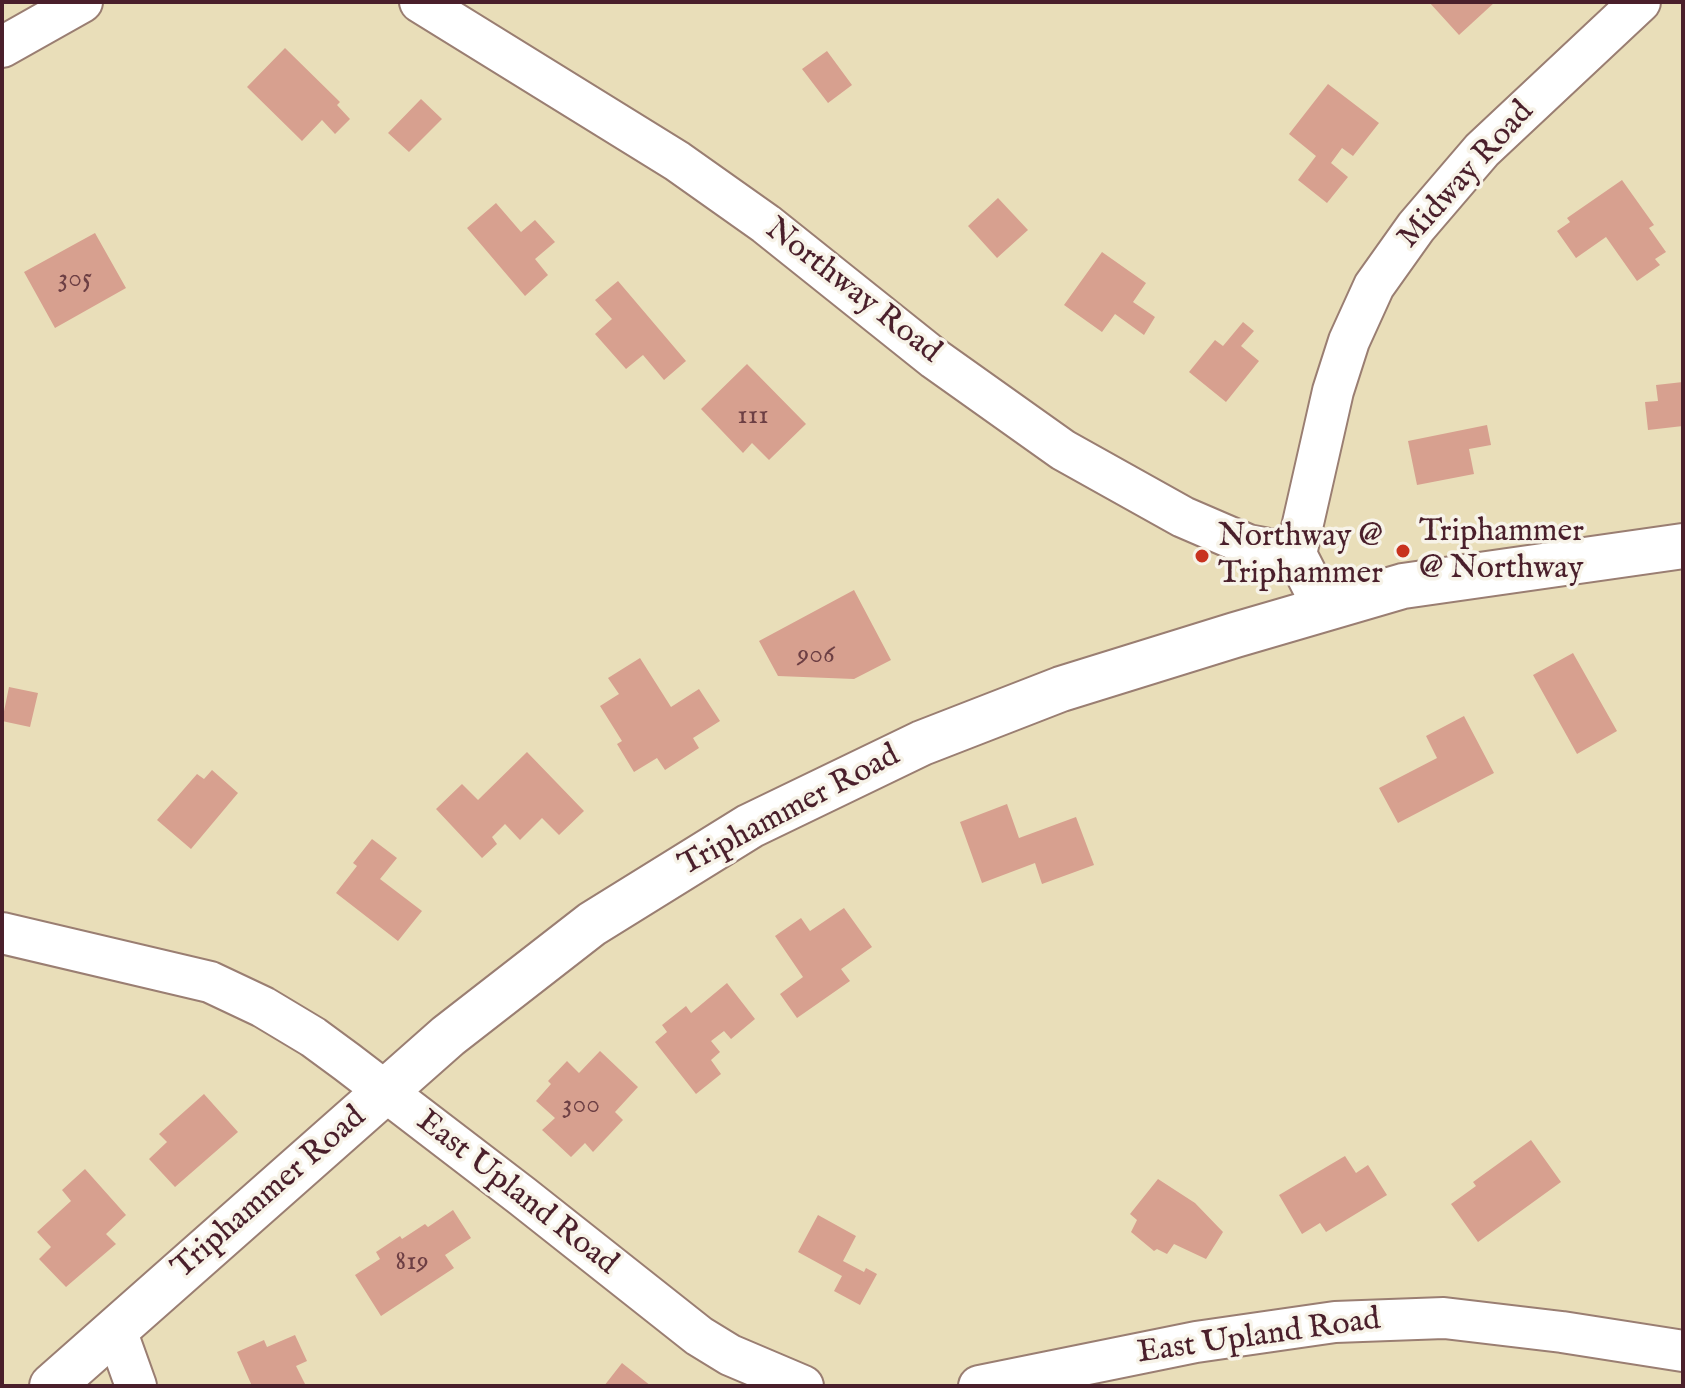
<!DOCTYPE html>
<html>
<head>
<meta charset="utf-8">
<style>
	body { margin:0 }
	#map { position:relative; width:1685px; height:1388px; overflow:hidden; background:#e9deb9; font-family:"IM FELL English",serif }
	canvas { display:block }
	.frame { position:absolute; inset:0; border:4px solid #4a1f2b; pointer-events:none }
</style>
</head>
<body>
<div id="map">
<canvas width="1685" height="1388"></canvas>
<div class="frame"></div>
</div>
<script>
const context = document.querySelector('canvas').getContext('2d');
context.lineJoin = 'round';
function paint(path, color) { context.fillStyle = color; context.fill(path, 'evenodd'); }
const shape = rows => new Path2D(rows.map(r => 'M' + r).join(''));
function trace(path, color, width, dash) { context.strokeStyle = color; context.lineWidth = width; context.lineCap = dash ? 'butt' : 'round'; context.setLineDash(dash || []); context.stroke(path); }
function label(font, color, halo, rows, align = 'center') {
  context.font = font + ' "IM FELL English",serif'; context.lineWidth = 7; context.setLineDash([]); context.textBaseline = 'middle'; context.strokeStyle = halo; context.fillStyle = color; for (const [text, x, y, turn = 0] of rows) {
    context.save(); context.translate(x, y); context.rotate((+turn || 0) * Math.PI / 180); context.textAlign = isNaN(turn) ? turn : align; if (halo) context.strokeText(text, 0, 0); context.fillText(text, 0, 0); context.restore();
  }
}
const building = shape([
	[1429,2,1495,2,1459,35],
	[285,48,340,102,337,105,350,119,335,134,322,120,302,141,247,87],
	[827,51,852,85,828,103,802,69],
	[1328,84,1379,123,1353,156,1342,148,1331,163,1348,177,1327,203,1298,180,1316,156,1289,134],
	[421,99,442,119,409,152,388,133],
	[1622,180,1654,225,1649,228,1666,252,1655,259,1660,265,1637,281,1606,237,1576,258,1557,231,1570,222,1567,218],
	[998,198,1028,230,997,258,968,226],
	[496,203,521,232,535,220,555,242,535,259,548,275,525,296,467,228],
	[95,233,126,288,55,328,24,272],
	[1102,252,1146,283,1133,302,1155,317,1144,335,1115,314,1102,332,1064,305],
	[618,281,686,361,664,380,643,355,626,369,595,334,612,319,595,300],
	[1243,322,1254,331,1241,346,1259,361,1226,402,1189,372,1215,340,1223,346],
	[747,364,806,424,769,460,752,443,743,453,701,409],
	[1683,382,1683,426,1648,430,1645,402,1658,401,1656,385],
	[1487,425,1491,445,1469,449,1474,474,1417,485,1408,441],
	[854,590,891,660,854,679,778,676,759,641],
	[1573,653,1617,731,1577,754,1533,675],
	[640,658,671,707,699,689,720,721,693,738,699,748,665,770,657,758,634,772,617,744,622,741,600,706,619,694,608,678],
	[9,687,38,693,30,727,2,721],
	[1464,716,1494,773,1398,823,1379,788,1437,758,1426,736],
	[527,752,584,811,559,835,542,818,520,840,505,824,492,837,497,844,482,858,436,809,462,784,478,800],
	[212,770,238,793,191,849,157,820,197,774,204,779],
	[1007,804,1019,838,1076,817,1094,865,1042,884,1035,863,982,883,960,822],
	[372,839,397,858,380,879,422,911,398,941,336,893,357,866,353,863],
	[844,908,872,947,841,969,850,981,797,1018,780,994,803,977,775,936,801,918,810,931],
	[727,983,755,1019,731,1039,724,1031,711,1041,720,1052,711,1060,721,1074,696,1094,655,1042,667,1032,662,1025,686,1006,691,1013],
	[600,1051,638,1087,615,1112,623,1120,593,1152,585,1143,571,1157,542,1130,555,1118,536,1101,551,1084,548,1081,567,1061,579,1073],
	[204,1094,238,1132,175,1187,149,1159,167,1142,159,1134],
	[1531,1140,1561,1182,1478,1242,1451,1204,1476,1186,1473,1182],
	[1345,1156,1356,1173,1368,1165,1387,1195,1326,1232,1320,1223,1302,1234,1279,1195],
	[85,1169,126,1215,106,1234,116,1244,66,1287,39,1259,51,1247,37,1232,71,1201,62,1190],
	[1158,1179,1195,1203,1223,1232,1206,1259,1174,1244,1167,1254,1157,1249,1154,1251,1131,1232,1137,1220,1130,1214],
	[453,1210,471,1238,445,1255,454,1268,381,1316,355,1275,380,1259,376,1252,400,1236,402,1239,425,1224,428,1227],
	[818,1215,856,1236,843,1261,864,1272,866,1268,877,1274,860,1305,834,1291,842,1276,798,1252],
	[295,1335,307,1361,296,1366,306,1386,252,1386,237,1352,264,1340,267,1347],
	[622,1363,651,1386,604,1386]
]);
const street = shape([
	[420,2,677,161,766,224,935,359,1063,450,1183,517,1248,545,1296,554],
	[2,47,82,2],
	[1324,609,1296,554,1333,391,1349,341,1374,286,1416,227,1482,150,1640,2],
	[2,933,210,982,263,1007,313,1037,347,1062,522,1196,699,1336,730,1355,803,1386],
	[116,1330,136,1386],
	[979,1386,1196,1342,1335,1322,1444,1318,1562,1332,1683,1351]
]);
const secondary = shape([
	[52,1386,448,1036,592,924,750,826,922,743,1061,689,1235,635,1403,586,1683,546]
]);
const markers = [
	[1403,551,8,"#c8321e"],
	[1202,556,8,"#c8321e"]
];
const numberNames = [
	["305",75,280],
	["111",753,417],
	["906",816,656],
	["300",581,1106],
	["819",412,1263]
];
const streetNames = [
	["Midway Road",1467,176,-48],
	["Northway Road",852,292,38],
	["Triphammer Road",790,812,-28],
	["Triphammer Road",270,1194,-41],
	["East Upland Road",516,1194,38],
	["East Upland Road",1259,1338,-8]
];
const poiNames = [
	["Triphammer",1419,533],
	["@ Northway",1419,570],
	["Northway @",1218,538],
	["Triphammer",1218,575]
];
paint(building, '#d7a08f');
trace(street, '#9a7e72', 44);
trace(secondary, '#9a7e72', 48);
trace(street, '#fff', 40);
trace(secondary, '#fff', 44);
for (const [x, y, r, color] of markers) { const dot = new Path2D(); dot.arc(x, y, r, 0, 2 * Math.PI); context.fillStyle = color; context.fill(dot); trace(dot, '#f7f3e8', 3); }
label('28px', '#6d3f44', null, numberNames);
label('32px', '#4a1f2b', '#f7f3e8', streetNames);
label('32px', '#4a1f2b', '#f7f3e8', poiNames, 'left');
</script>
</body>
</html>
